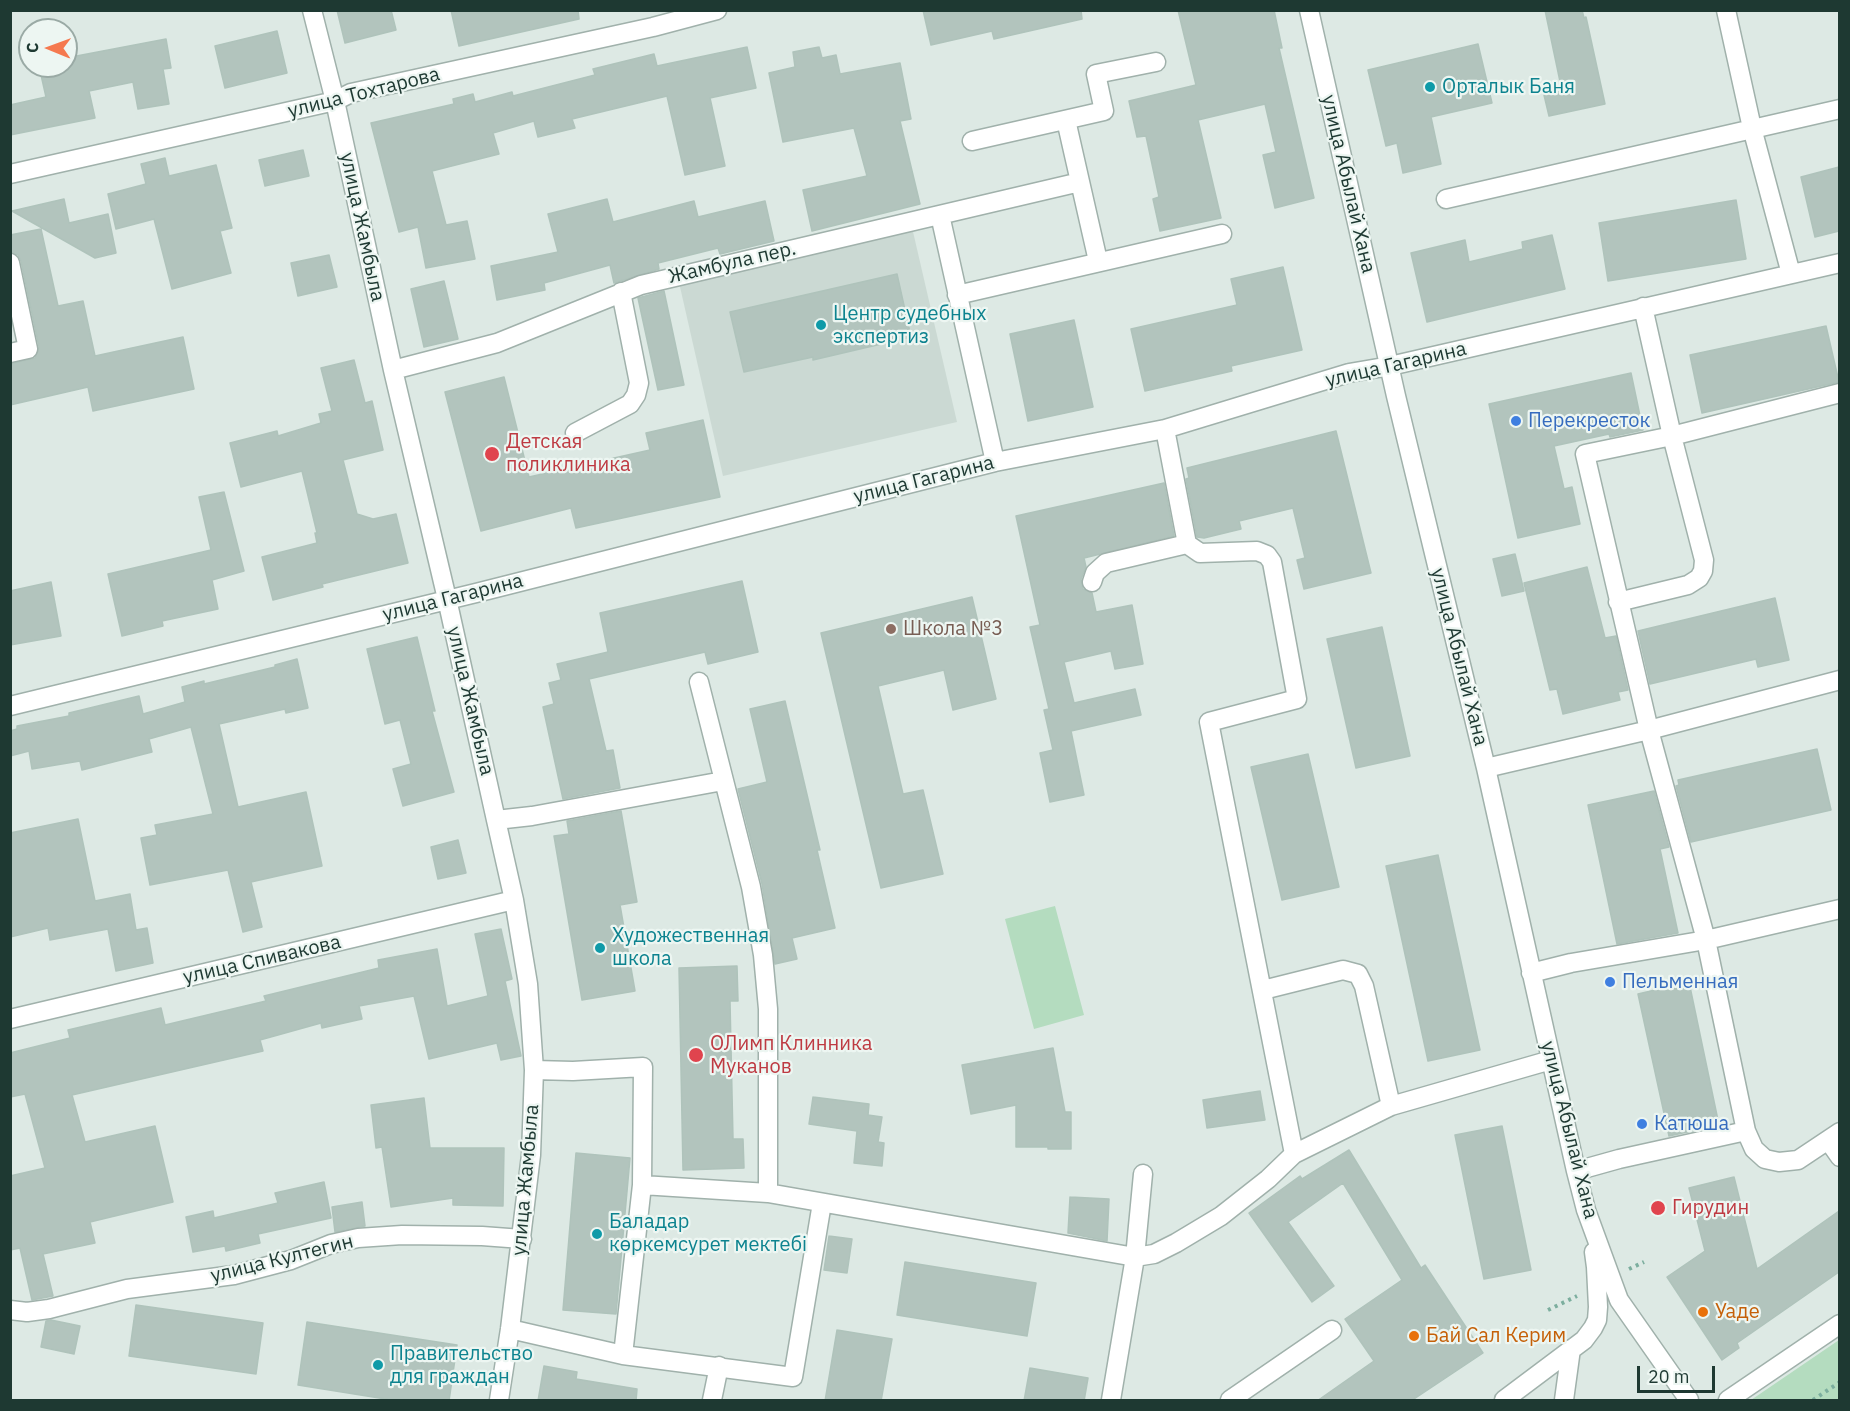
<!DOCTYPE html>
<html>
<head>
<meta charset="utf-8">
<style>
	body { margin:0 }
	#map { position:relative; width:1850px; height:1411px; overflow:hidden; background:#dde9e4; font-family:"IBM Plex Sans",sans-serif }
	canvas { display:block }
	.frame { position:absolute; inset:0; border:12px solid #1e3932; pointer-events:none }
	.north { position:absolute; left:18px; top:18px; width:60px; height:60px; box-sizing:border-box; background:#edf6f2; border:2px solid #9aaaa5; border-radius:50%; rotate:271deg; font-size:16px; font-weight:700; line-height:24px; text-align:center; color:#1e3932 }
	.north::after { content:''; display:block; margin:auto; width:21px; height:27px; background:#f5794f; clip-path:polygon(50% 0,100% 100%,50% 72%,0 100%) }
	.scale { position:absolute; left:1637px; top:1366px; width:78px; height:27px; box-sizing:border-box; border:3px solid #1e3932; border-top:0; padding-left:8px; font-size:18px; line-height:21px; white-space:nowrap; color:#1e3932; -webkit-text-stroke:4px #edf6f2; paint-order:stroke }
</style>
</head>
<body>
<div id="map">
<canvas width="1850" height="1411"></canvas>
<div class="frame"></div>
<div class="north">С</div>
<div class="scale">20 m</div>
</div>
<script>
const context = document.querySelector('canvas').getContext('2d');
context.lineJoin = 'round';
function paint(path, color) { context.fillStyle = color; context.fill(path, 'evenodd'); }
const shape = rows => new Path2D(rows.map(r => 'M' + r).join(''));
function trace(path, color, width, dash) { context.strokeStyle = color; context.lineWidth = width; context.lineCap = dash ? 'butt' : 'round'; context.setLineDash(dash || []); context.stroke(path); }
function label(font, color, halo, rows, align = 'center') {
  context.font = font + ' "IBM Plex Sans",sans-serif'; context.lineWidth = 4.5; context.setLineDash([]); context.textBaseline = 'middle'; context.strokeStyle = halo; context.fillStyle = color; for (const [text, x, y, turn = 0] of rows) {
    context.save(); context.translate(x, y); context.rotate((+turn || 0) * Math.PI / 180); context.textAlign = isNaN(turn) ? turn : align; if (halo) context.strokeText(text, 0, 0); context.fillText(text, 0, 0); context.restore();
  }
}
const built = shape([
	[911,223,957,422,723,476,678,278]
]);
const green = shape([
	[1055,906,1084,1015,1034,1029,1005,919],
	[1839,1340,1839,1400,1751,1400]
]);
const building = shape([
	[337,10,391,10,396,30,345,43,337,10],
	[451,10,578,10,579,19,459,46,451,10],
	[923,10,1081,10,1082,19,994,39,992,31,931,45,923,10],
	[1178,10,1274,10,1282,48,1279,48,1314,198,1275,208,1263,155,1276,152,1265,104,1198,120,1221,218,1160,231,1153,199,1159,197,1146,136,1137,137,1129,101,1196,85,1178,10],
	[1545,10,1582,10,1584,18,1586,17,1605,104,1549,116,1544,95,1562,91,1545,10],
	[277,31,287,73,225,88,215,46,277,31],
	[166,39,171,68,163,69,169,104,138,109,133,82,89,91,95,118,10,135,10,105,46,97,39,66,66,66,66,58,166,39],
	[1478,44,1492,103,1431,117,1441,164,1403,173,1397,143,1386,146,1368,70,1478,44],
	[747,47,756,88,710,98,725,166,685,175,667,96,572,119,575,128,538,137,534,121,493,133,499,154,432,171,446,225,467,221,475,259,426,268,418,227,399,232,371,123,454,104,453,99,473,94,475,102,512,92,513,96,595,75,593,69,654,54,657,66,747,47],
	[819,47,822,58,836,55,840,74,900,63,911,119,900,121,920,204,812,231,803,190,867,176,854,128,783,142,769,73,795,67,793,52,819,47],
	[303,150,309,176,265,186,259,160,303,150],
	[165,158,169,176,216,165,232,228,220,231,231,273,172,289,154,219,116,229,108,194,146,184,141,164,165,158],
	[1839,167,1839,231,1815,237,1801,177,1839,167],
	[64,199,69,223,108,214,116,253,95,258,12,211,64,199],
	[607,199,613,222,694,201,698,217,765,201,774,241,720,254,718,248,658,263,659,269,614,283,610,265,544,283,545,290,497,300,491,266,558,252,548,214,607,199],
	[1736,200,1746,259,1608,281,1599,223,1736,200],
	[41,229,58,306,83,301,95,356,183,337,194,389,93,411,88,387,10,405,10,364,35,358,39,347,21,261,18,255,10,252,10,235,41,229],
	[1552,235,1565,289,1427,322,1411,253,1465,240,1469,262,1523,249,1522,242,1552,235],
	[329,255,337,287,298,296,291,263,329,255],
	[1283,267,1302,350,1231,366,1232,371,1145,391,1131,329,1237,305,1231,279,1283,267],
	[897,274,911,337,813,360,813,357,744,372,730,312,897,274],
	[444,281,458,339,424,347,411,289,444,281],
	[664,291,684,385,658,390,638,298,664,291],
	[1074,320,1093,407,1028,421,1010,334,1074,320],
	[1826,326,1839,382,1702,413,1690,355,1826,326],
	[354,360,365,403,372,401,383,450,343,460,357,514,373,519,396,514,408,563,322,584,323,587,273,600,262,557,317,543,315,533,317,533,302,471,241,487,230,443,277,431,278,436,321,423,319,414,332,411,321,368,354,360],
	[1631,373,1643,430,1610,437,1609,434,1554,446,1564,489,1572,487,1580,524,1518,538,1489,404,1631,373],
	[504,377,529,477,650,450,646,433,703,420,720,497,576,528,571,508,481,531,445,392,504,377],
	[1336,431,1371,573,1304,589,1297,560,1305,558,1293,508,1239,521,1241,529,1204,538,1197,537,1186,479,1189,478,1187,468,1336,431],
	[1164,483,1174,536,1084,558,1086,567,1081,579,1083,589,1092,593,1096,612,1132,605,1143,664,1115,669,1111,651,1064,662,1074,703,1135,689,1141,715,1071,731,1084,795,1050,802,1040,753,1053,750,1044,710,1049,709,1030,627,1040,625,1016,516,1164,483],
	[224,492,244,571,212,580,218,609,162,621,163,626,122,636,108,574,211,550,199,497,224,492],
	[1515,554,1524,591,1502,596,1493,559,1515,554],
	[1587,567,1605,638,1616,636,1628,690,1618,692,1620,700,1563,714,1557,689,1550,690,1524,583,1587,567],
	[742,581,758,652,708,664,705,652,589,679,606,751,613,750,620,788,563,799,543,707,554,704,549,683,561,680,557,664,608,652,600,613,742,581],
	[51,582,61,636,10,645,10,591,51,582],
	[972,597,996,699,953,710,944,670,878,686,903,794,923,790,943,874,881,888,821,633,972,597],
	[1775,598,1789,660,1758,667,1756,659,1650,684,1638,631,1775,598],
	[1382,627,1410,756,1356,768,1327,639,1382,627],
	[417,637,435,711,432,711,454,792,403,806,393,769,411,764,400,720,385,724,367,649,417,637],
	[297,659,308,708,286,713,285,709,219,724,238,807,306,792,322,866,251,882,262,927,243,932,228,870,150,885,141,838,157,835,155,825,213,814,191,727,149,739,152,752,82,770,80,761,32,769,29,751,10,756,10,731,17,729,17,726,69,716,69,713,139,696,143,714,185,702,182,687,204,681,204,684,275,667,275,665,297,659],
	[785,701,820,850,817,850,835,928,792,938,797,959,775,964,762,884,738,789,767,782,750,709,785,701],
	[1817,749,1831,810,1691,842,1676,786,1679,785,1678,780,1817,749],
	[1308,754,1339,887,1282,900,1251,767,1308,754],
	[1654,791,1669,847,1660,849,1678,933,1617,944,1588,805,1654,791],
	[621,811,637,902,620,905,635,991,582,1000,554,836,569,834,567,821,621,811],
	[78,819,95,901,130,894,136,930,147,928,153,963,116,971,108,929,50,940,48,928,10,937,10,833,78,819],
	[458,840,466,873,438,879,431,847,458,840],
	[1438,855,1480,1050,1428,1061,1386,866,1438,855],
	[501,929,512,979,505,981,521,1056,501,1060,497,1043,429,1059,414,996,359,1006,362,1019,322,1028,321,1023,260,1040,263,1051,72,1095,85,1142,155,1126,173,1202,90,1222,95,1243,43,1254,53,1296,32,1300,20,1248,10,1250,10,1176,45,1168,25,1094,10,1097,10,1053,70,1038,68,1030,161,1008,165,1025,266,1001,264,996,379,968,378,960,437,949,447,1006,488,996,475,934,501,929],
	[737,966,738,1001,730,1001,733,1139,743,1139,744,1168,683,1170,679,968,737,966],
	[1689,982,1719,1125,1669,1136,1638,994,1689,982],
	[1053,1048,1065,1112,1071,1112,1071,1149,1048,1149,1048,1147,1016,1147,1016,1105,971,1114,962,1065,1053,1048],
	[1260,1091,1265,1120,1207,1128,1203,1100,1260,1091],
	[813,1097,869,1104,868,1115,882,1117,878,1142,884,1143,882,1166,854,1163,857,1131,809,1124,813,1097],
	[424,1098,430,1148,504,1148,503,1206,453,1205,453,1198,391,1207,382,1147,376,1148,371,1105,424,1098],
	[1502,1126,1531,1270,1484,1279,1455,1135,1502,1126],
	[1349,1150,1421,1268,1425,1265,1483,1353,1411,1401,1317,1401,1374,1361,1345,1319,1402,1280,1343,1183,1288,1222,1334,1286,1312,1302,1249,1213,1300,1176,1302,1179,1349,1150],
	[576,1153,630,1158,616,1314,563,1310,576,1153],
	[1734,1177,1757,1269,1839,1211,1839,1272,1737,1343,1739,1348,1722,1360,1667,1277,1705,1251,1689,1188,1734,1177],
	[324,1182,331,1218,258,1234,260,1243,226,1251,225,1246,193,1252,186,1217,213,1211,214,1218,278,1203,275,1193,324,1182],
	[1070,1197,1109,1199,1107,1241,1068,1233,1070,1197],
	[362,1202,365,1226,335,1232,332,1207,362,1202],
	[829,1236,852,1239,847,1273,824,1270,829,1236],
	[905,1262,1036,1283,1027,1336,897,1315,905,1262],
	[136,1305,263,1323,256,1374,129,1356,136,1305],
	[51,1320,80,1326,74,1354,41,1347,46,1321,51,1320],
	[307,1322,457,1345,449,1401,398,1401,298,1385,307,1322],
	[837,1330,892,1339,881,1401,825,1401,837,1330],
	[544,1366,577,1372,576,1379,637,1389,636,1401,538,1401,544,1366],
	[1030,1368,1088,1378,1084,1401,1024,1401,1030,1368]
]);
const path = shape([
	[1629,1269,1644,1262],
	[1548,1310,1577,1296],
	[1813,1400,1840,1382]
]);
const minor = shape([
	[312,10,335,101,393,370,447,599,496,820,514,900,528,984,534,1070,531,1155,510,1329,499,1400],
	[1309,10,1396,396,1486,768,1576,1171,1586,1210,1619,1300,1689,1400],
	[1726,10,1752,128,1791,274],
	[1066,120,1098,261],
	[972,141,1104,111,1096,74,1156,62],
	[10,174,335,101,351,93,653,27,717,10],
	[1446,199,1840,109],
	[940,215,995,462],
	[10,263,28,349,10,353],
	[957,295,1222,234],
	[393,370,497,343,641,285,1080,182],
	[1840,393,1672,436,1585,454,1649,730,1706,940,1746,1131,1754,1149,1765,1159,1779,1162,1798,1160,1840,1132],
	[1165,429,1187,544,1200,553,1257,551,1267,555,1272,562,1297,699,1209,722,1294,1154],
	[575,433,630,404,636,395,639,383,621,292],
	[1092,582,1095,573,1106,563,1187,544],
	[1618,602,1688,585,1699,578,1703,571,1704,560,1672,436,1643,307],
	[699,682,751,887,763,955,768,1009,768,1193],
	[10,706,476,593,995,462,1165,429,1349,373,1390,366,1840,263],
	[1486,768,1649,730,1840,680],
	[496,820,532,816,723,781],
	[1531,973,1571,963,1706,940,1840,909],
	[1263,990,1343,970,1358,974,1364,986,1391,1106],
	[10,1019,514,900],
	[534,1070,573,1071,643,1067,642,1185,623,1355],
	[1828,1140,1840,1157],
	[1576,1171,1619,1159,1746,1131],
	[642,1185,768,1193,1135,1257,1154,1254,1176,1243,1221,1216,1268,1179,1294,1154,1391,1106,1551,1060],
	[10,1310,27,1312,49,1309,127,1289,234,1275,291,1260,331,1244,358,1238,402,1235,482,1236,522,1239],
	[510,1329,623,1355,793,1377,822,1203],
	[712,1400,719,1366],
	[1111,1400,1135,1257,1143,1174],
	[1230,1400,1332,1330],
	[1504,1400,1584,1340,1593,1328,1597,1320,1598,1307,1596,1267,1594,1252],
	[1564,1400,1571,1349],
	[1728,1400,1840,1324]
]);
const markers = [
	[1430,87,6,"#0f9aa8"],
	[821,325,6,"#0f9aa8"],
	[1516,421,6,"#3f7fe0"],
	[492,454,8,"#e0444e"],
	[891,629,6,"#8d6e63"],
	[600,948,6,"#0f9aa8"],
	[1610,982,6,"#3f7fe0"],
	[696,1055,8,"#e0444e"],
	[1642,1124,6,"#3f7fe0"],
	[1658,1208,8,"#e0444e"],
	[597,1234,6,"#0f9aa8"],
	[1703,1312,6,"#e8710a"],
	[1414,1336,6,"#e8710a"],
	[378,1365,6,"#0f9aa8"]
];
const cultureNames = [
	["Орталык Баня",1442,87],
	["Центр судебных",833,314],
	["экспертиз",833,337],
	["Художественная",612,936],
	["школа",612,959],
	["Баладар",609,1222],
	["көркемсурет мектебі",609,1245],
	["Правительство",390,1354],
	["для граждан",390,1377]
];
const streetNames = [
	["улица Тохтарова",364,93,-14],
	["улица Абылай Хана",1348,184,77],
	["улица Жамбыла",362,227,78],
	["Жамбула пер.",732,263,-13],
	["улица Гагарина",1396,365,-13],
	["улица Гагарина",924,480,-14],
	["улица Гагарина",453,598,-14],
	["улица Абылай Хана",1459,657,76],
	["улица Жамбыла",470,701,77],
	["улица Спивакова",262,960,-13],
	["улица Абылай Хана",1569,1130,76],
	["улица Жамбыла",526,1180,-85],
	["улица Култегин",282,1259,-14]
];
const shopNames = [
	["Перекресток",1528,421],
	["Пельменная",1622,982],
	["Катюша",1654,1124]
];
const healthNames = [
	["Детская",506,442],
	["поликлиника",506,465],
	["ОЛимп Клинника",710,1044],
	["Муканов",710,1067],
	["Гирудин",1672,1208]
];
const educationNames = [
	["Школа №3",903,629]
];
const foodNames = [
	["Уаде",1715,1312],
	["Бай Сал Керим",1426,1336]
];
paint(built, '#cbd9d3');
paint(green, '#b4dcbf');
paint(building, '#b2c4bd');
trace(building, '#afc3bb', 1.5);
trace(minor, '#a0b1ab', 21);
trace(path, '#7cae9e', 4, [3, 4.5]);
trace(minor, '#fff', 18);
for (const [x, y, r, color] of markers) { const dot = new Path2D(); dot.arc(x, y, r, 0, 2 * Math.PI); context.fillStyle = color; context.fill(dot); trace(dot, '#edf6f2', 2); }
label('20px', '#0d838f', '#edf6f2', cultureNames, 'left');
label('20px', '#1e3932', '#edf6f2', streetNames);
label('20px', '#366cbe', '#edf6f2', shopNames, 'left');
label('20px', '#be3a42', '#edf6f2', healthNames, 'left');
label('20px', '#785e54', '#edf6f2', educationNames, 'left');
label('20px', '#c56008', '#edf6f2', foodNames, 'left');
</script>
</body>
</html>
